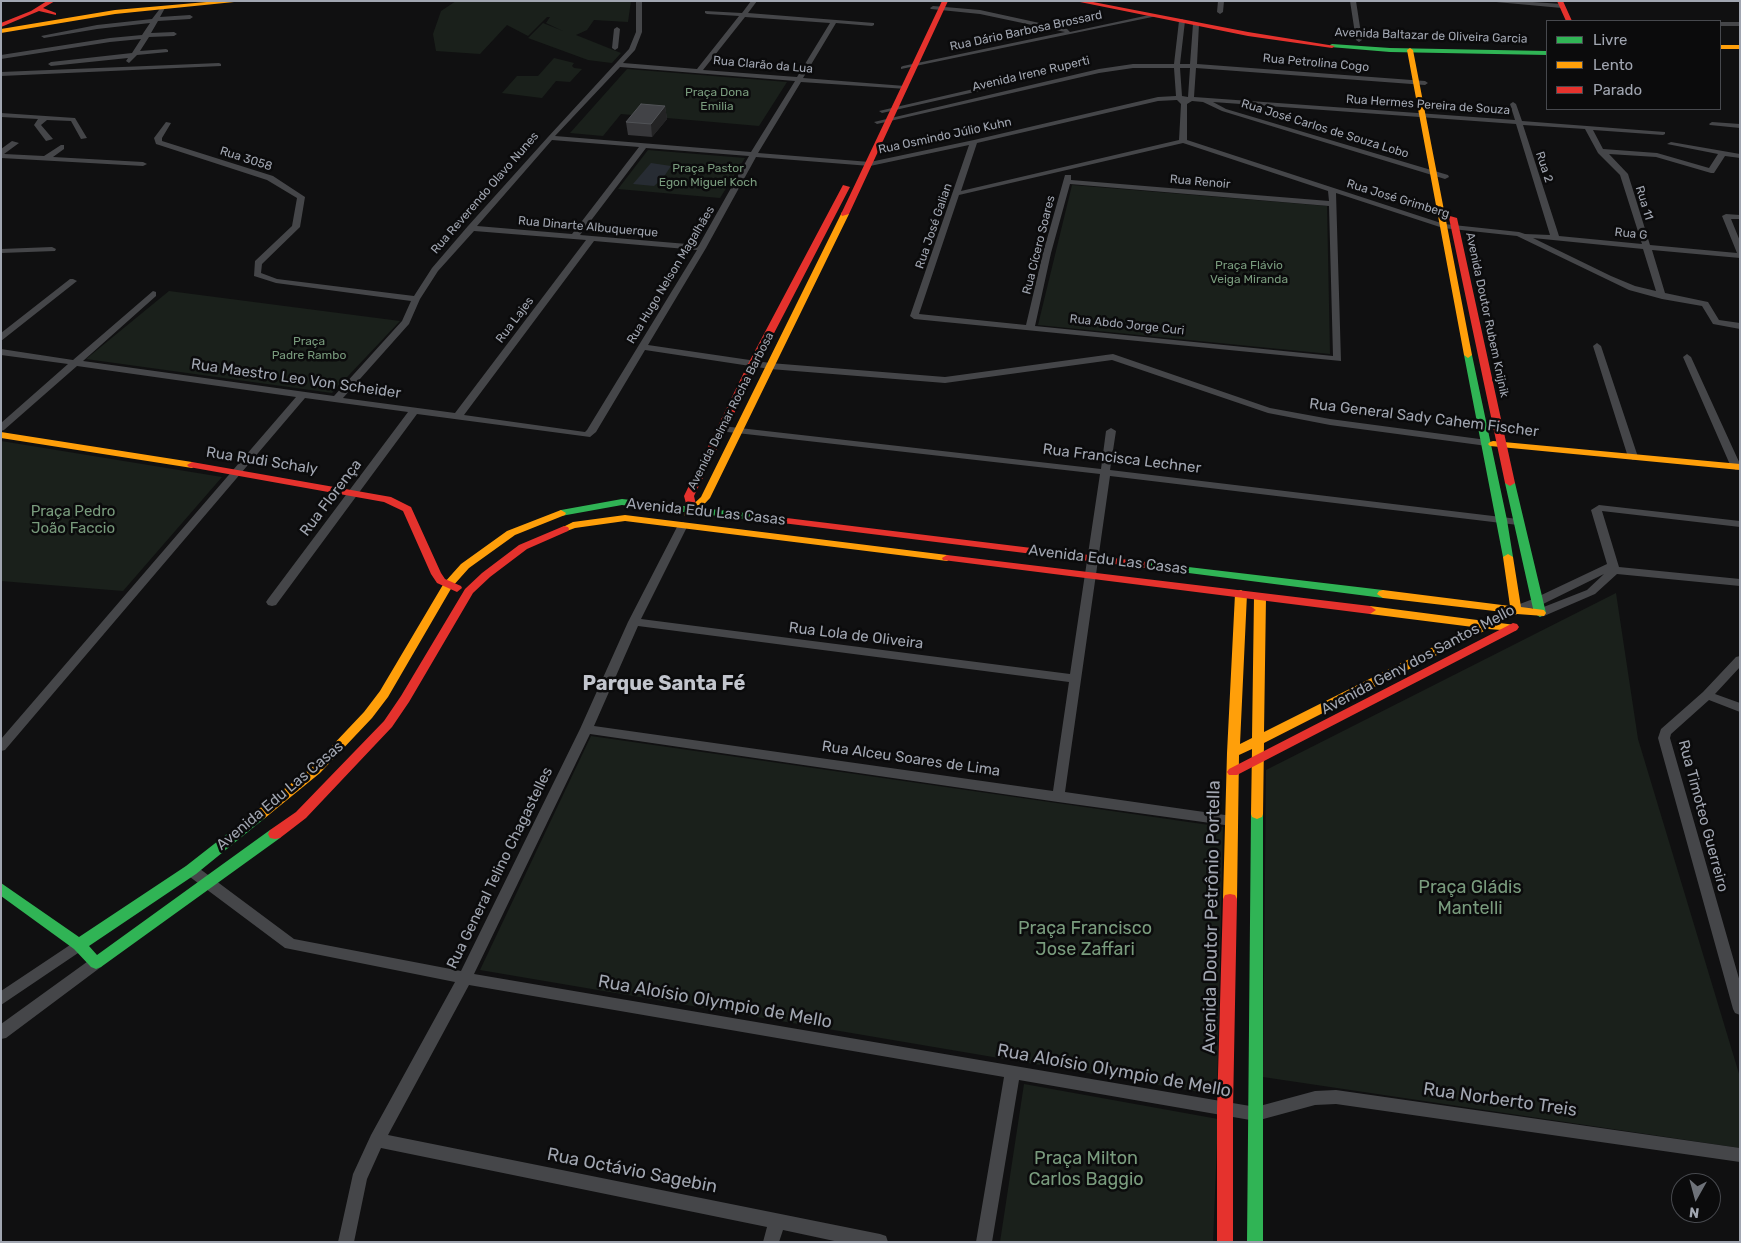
<!DOCTYPE html>
<html>
<head>
<meta charset="utf-8">
<style>
	body { margin:0 }
	#map { position:relative; width:1741px; height:1243px; overflow:hidden; background:#101011; font-family:Rubik,sans-serif }
	canvas { display:block }
	.frame { position:absolute; inset:0; border:2px solid #a1a6b1; pointer-events:none }
	.legend { position:absolute; left:1546px; top:20px; width:175px; height:90px; box-sizing:border-box; background:#0b0b0c; border:1px solid #47494e; margin:0; padding:6px 9px; list-style:none; font-size:15px; color:#a1a6b1 }
	.legend li { display:flex; align-items:center; gap:10px; height:25px }
	.legend b { width:25px; border:1px solid #47494e }
	.north { position:absolute; left:1671px; top:1173px; width:50px; height:50px; box-sizing:border-box; background:#0b0b0c; border:1px solid #47494e; border-radius:50%; rotate:187deg; font-size:14px; font-weight:700; line-height:20px; text-align:center; color:#a1a6b1 }
	.north::after { content:''; display:block; margin:auto; width:18px; height:22px; background:#6e7279; clip-path:polygon(50% 0,100% 100%,50% 72%,0 100%) }
</style>
</head>
<body>
<div id="map">
<canvas width="1741" height="1243"></canvas>
<div class="frame"></div>
<ul class="legend">
<li><b style="height:6px;background:#30b455"></b>Livre</li>
<li><b style="height:6px;background:#ff9f0a"></b>Lento</li>
<li><b style="height:6px;background:#e5322d"></b>Parado</li>
</ul>
<div class="north">N</div>
</div>
<script>
const context = document.querySelector('canvas').getContext('2d');
context.lineJoin = 'round';
function paint(path, color) { context.fillStyle = color; context.fill(path, 'evenodd'); }
const shape = rows => new Path2D(rows.map(r => 'M' + r).join(''));
function trace(path, color, width, dash) { context.strokeStyle = color; context.lineWidth = width; context.lineCap = dash ? 'butt' : 'round'; context.setLineDash(dash || []); context.stroke(path); }
function label(font, color, halo, rows, align = 'center') {
  context.font = font + ' Rubik,sans-serif'; context.lineWidth = 5; context.setLineDash([]); context.textBaseline = 'middle'; context.strokeStyle = halo; context.fillStyle = color; for (const [text, x, y, turn = 0] of rows) {
    context.save(); context.translate(x, y); context.rotate((+turn || 0) * Math.PI / 180); context.textAlign = isNaN(turn) ? turn : align; if (halo) context.strokeText(text, 0, 0); context.fillText(text, 0, 0); context.restore();
  }
}
const green = shape([
	[456,1,631,1,628,22,594,20,587,30,576,35,621,53,612,63,588,60,528,38,543,23,563,31,546,23,550,17,547,17,528,36,507,25,480,54,436,51,433,34,441,11],
	[554,58,574,63,572,66,574,68,582,69,570,82,556,81,542,98,502,93,517,76,538,76],
	[627,69,787,82,759,126,621,114,603,136,570,133],
	[648,150,745,158,720,198,618,189],
	[1072,185,1327,206,1330,354,1038,325],
	[169,291,400,321,332,393,86,359],
	[1,441,222,477,123,591,1,581],
	[1616,593,1638,739,1740,1077,1740,1148,1263,1077,1266,770],
	[591,736,1223,827,1217,1095,480,970],
	[1024,1084,1218,1119,1213,1242,1000,1242]
]);
const water = shape([
	[651,163,671,166,663,178,654,186,633,184]
]);
const street = shape([
	[636,1,642,1,642,32,635,50,623,63,697,69,739,16,707,14,705,13,705,11,742,13,751,1,757,1,748,13,874,23,874,25,872,26,836,23,803,78,905,86,907,87,907,89,801,82,758,153,870,162,974,140,1158,97,1176,96,1174,68,1133,68,1099,73,877,124,874,122,1099,69,1133,64,1174,64,1179,21,1182,19,1185,21,1180,64,1190,64,1193,24,1196,22,1199,24,1197,64,1425,81,1428,83,1425,85,1196,68,1194,97,1515,120,1510,104,1513,102,1516,104,1522,121,1665,132,1665,134,1663,135,1593,130,1603,149,1657,153,1709,168,1718,154,1667,144,1671,142,1740,154,1740,158,1725,156,1714,173,1711,173,1656,157,1609,154,1628,174,1650,245,1737,253,1722,216,1726,214,1740,215,1740,219,1731,219,1740,241,1740,258,1652,250,1665,293,1708,302,1719,320,1740,323,1740,329,1713,324,1702,306,1662,299,1629,290,1517,236,1443,228,1336,193,1341,361,914,319,910,316,969,145,870,166,756,157,706,248,648,345,770,363,945,377,1113,354,1270,408,1330,419,1487,440,1492,443,1487,446,1330,425,1268,413,1112,360,945,383,770,369,645,350,596,432,590,437,417,414,276,605,272,606,268,605,266,602,268,599,408,412,305,398,5,750,1,751,1,739,296,397,77,366,4,430,1,431,1,423,68,364,1,355,1,349,73,360,153,291,156,292,156,296,83,361,334,396,402,321,411,301,276,283,254,276,255,261,292,226,297,198,267,180,156,144,154,138,166,122,171,123,162,138,162,141,273,176,305,197,300,227,262,264,261,273,277,279,414,296,432,268,468,226,548,137,629,49,636,32,636,1],
	[745,17,830,23,797,77,703,70,745,17],
	[620,67,795,81,751,152,555,136,620,67],
	[1180,68,1190,68,1188,97,1182,96,1180,68],
	[1177,100,1181,104,1179,140,961,191,977,143,1158,101,1177,100],
	[1192,101,1203,102,1222,111,1445,179,1449,177,1448,175,1226,109,1213,102,1516,124,1550,235,1525,234,1519,232,1444,224,1187,140,1187,104,1192,101],
	[1523,125,1585,129,1598,153,1620,175,1642,244,1559,236,1523,125],
	[552,140,639,147,572,234,477,226,552,140],
	[1183,143,1328,191,1329,201,1071,180,1071,175,1065,175,1043,253,1026,325,919,314,959,195,1183,143],
	[646,148,749,156,699,245,580,235,646,148],
	[1070,184,1329,206,1333,356,1035,326,1051,253,1070,184],
	[474,231,586,240,455,413,343,398,409,324,420,299,438,271,474,231],
	[1533,238,1643,249,1656,291,1635,286,1611,276,1533,238],
	[594,241,697,250,587,430,585,432,464,415,594,241],
	[1218,1,1224,1,1223,12,1220,14,1217,12,1218,1],
	[1350,1,1356,1,1362,40,1359,42,1356,40,1350,1],
	[1485,1,1518,1,1562,4,1565,6,1562,8,1485,1],
	[162,6,165,8,160,17,190,15,193,17,190,19,158,21,151,33,174,32,177,34,174,36,149,37,140,51,166,49,168,50,168,52,137,55,129,63,126,61,128,58,51,66,48,64,51,62,132,53,141,39,110,42,1,59,1,55,110,38,142,35,150,23,97,29,44,38,41,36,97,25,152,19,162,6],
	[933,6,980,10,1067,29,1070,32,1154,14,1157,16,901,69,901,67,903,66,1065,32,980,14,931,9,930,8,933,6],
	[1720,22,1740,22,1740,26,1720,26,1720,22],
	[617,27,620,29,618,48,615,50,612,48,614,29,617,27],
	[219,63,221,64,221,66,1,76,1,72,219,63],
	[995,84,997,85,997,87,882,113,879,111,995,84],
	[1,113,75,118,87,138,81,139,71,121,47,120,41,125,53,139,46,141,34,125,38,119,1,117,1,113],
	[1712,122,1740,124,1740,128,1710,125,1709,124,1712,122],
	[12,141,19,143,4,154,44,156,61,145,64,145,64,149,53,157,143,162,147,164,143,166,1,158,1,149,12,141],
	[52,247,56,249,55,251,1,253,1,249,52,247],
	[70,279,73,279,77,281,1,341,1,333,70,279],
	[1597,343,1601,346,1638,457,1636,459,1633,460,1628,457,1593,346,1597,343],
	[1687,354,1691,357,1740,464,1740,469,1736,470,1731,467,1683,357,1687,354],
	[722,426,1101,469,1106,431,1111,428,1116,431,1110,470,1518,519,1523,522,1518,525,1110,476,1065,792,1232,816,1237,818,1238,821,1237,824,1232,826,1058,802,590,734,474,974,1256,1107,1315,1091,1336,1090,1740,1148,1740,1162,1336,1104,1315,1105,1256,1121,1019,1080,992,1242,976,1242,1004,1077,469,985,388,1135,880,1234,886,1236,888,1242,839,1242,783,1230,779,1242,763,1242,767,1227,381,1148,367,1179,354,1242,338,1242,353,1174,371,1135,455,982,285,948,186,874,184,870,186,866,191,865,196,866,294,939,461,971,580,729,628,622,678,525,683,522,688,525,641,619,1070,674,1100,474,719,431,719,427,722,426],
	[638,626,1069,682,1053,791,594,726,638,626],
	[1599,505,1740,521,1740,527,1602,511,1619,567,1740,579,1740,586,1617,574,1595,594,1544,616,1540,617,1534,613,1536,610,1587,590,1604,574,1541,605,1520,613,1512,613,1510,610,1512,607,1533,599,1607,564,1591,510,1599,505],
	[1740,656,1740,667,1715,694,1740,703,1740,712,1709,700,1671,734,1670,738,1740,982,1740,1015,1735,1013,1733,1009,1658,738,1661,729,1703,692,1736,657,1740,656],
	[79,939,84,941,86,945,84,949,1,1005,1,991,79,939],
	[96,957,101,959,103,963,101,967,6,1038,1,1039,1,1024,91,959,96,957]
]);
const fast = shape([
	[1332,44,1390,48,1547,51,1547,55,1390,52,1330,47,1330,45,1332,44],
	[1468,352,1472,355,1507,520,1513,557,1508,560,1503,557,1464,355,1468,352],
	[1510,480,1515,483,1546,613,1540,617,1534,613,1505,483,1510,480],
	[622,499,754,514,759,517,754,520,622,505,561,516,556,513,561,510,622,499],
	[1146,562,1383,590,1389,594,1383,598,1142,567,1141,565,1146,562],
	[1257,809,1262,811,1263,814,1263,1242,1247,1242,1251,814,1252,811,1257,809],
	[260,810,265,812,266,815,265,818,196,874,89,946,97,955,270,830,275,829,280,830,282,834,280,838,101,967,96,969,91,967,74,949,1,896,1,883,79,937,186,866,255,812,260,810]
]);
const slow = shape([
	[218,1,244,1,115,14,1,33,1,29,115,10,218,1],
	[1720,45,1740,45,1740,49,1720,49,1720,45],
	[1410,48,1413,50,1472,355,1468,358,1464,355,1407,50,1410,48],
	[842,212,849,214,710,498,693,516,685,516,684,514,685,512,701,497,842,212],
	[1,432,192,462,197,465,192,468,1,438,1,432],
	[1493,441,1740,464,1740,470,1490,446,1488,444,1490,442,1493,441],
	[561,510,566,513,565,515,515,535,469,568,452,587,388,697,372,718,320,773,265,818,260,820,255,818,254,815,255,812,312,767,364,712,380,691,444,583,461,564,507,531,561,510],
	[625,515,947,555,952,558,947,561,625,521,575,528,564,532,559,529,573,522,625,515],
	[1508,554,1513,557,1521,607,1544,610,1546,613,1544,616,1517,614,1500,623,1515,625,1517,628,1515,631,1488,629,1264,743,1263,814,1262,817,1257,819,1252,817,1251,814,1252,749,1239,755,1237,899,1235,903,1230,904,1225,903,1223,899,1227,753,1235,594,1237,591,1241,590,1247,594,1240,744,1252,738,1254,597,1256,594,1264,594,1266,597,1264,732,1473,627,1370,614,1364,610,1366,607,1370,606,1485,621,1503,612,1383,598,1377,594,1379,591,1383,590,1510,606,1503,557,1508,554]
]);
const jam = shape([
	[47,1,55,1,43,8,56,13,56,15,39,11,1,27,1,23,31,11,47,1],
	[942,1,948,1,849,214,842,216,841,214,942,1],
	[1075,1,1088,1,1248,32,1335,46,1332,48,1248,36,1075,1],
	[1557,1,1563,1,1572,21,1566,21,1557,1],
	[843,185,850,187,758,364,694,496,697,509,692,512,688,511,684,496,748,364,843,185],
	[1450,216,1457,218,1515,483,1510,486,1505,483,1449,218,1450,216],
	[192,462,391,497,411,507,441,573,445,579,461,586,462,588,457,592,437,583,431,574,403,511,384,502,189,467,187,465,192,462],
	[754,514,1146,562,1151,565,1146,568,750,519,749,517,754,514],
	[564,526,568,527,569,529,568,531,527,549,490,577,473,593,409,702,392,727,306,818,280,838,275,839,270,838,268,834,270,830,296,812,384,721,401,696,465,589,482,573,519,545,564,526],
	[947,555,1370,606,1376,610,1370,614,943,560,942,558,947,555],
	[1513,623,1517,624,1519,627,1517,630,1237,775,1229,775,1227,772,1229,769,1513,623],
	[1230,894,1235,895,1237,899,1233,1109,1233,1242,1217,1242,1217,1109,1223,899,1225,895,1230,894]
]);
const wall = shape([
	[665,106,667,119,652,137,628,135,626,122]
]);
const shadedWall = shape([
	[665,106,667,119,652,137,651,124]
]);
const building = shape([
	[641,104,665,106,651,124,626,122,641,104]
]);
const farStreetnames = [
	["Rua Dário Barbosa Brossard",1026,31,-12],
	["Avenida Baltazar de Oliveira Garcia",1431,36,2],
	["Rua Petrolina Cogo",1316,63,5],
	["Rua Clarão da Lua",763,65,5],
	["Avenida Irene Ruperti",1031,74,-13],
	["Rua Hermes Pereira de Souza",1428,105,4],
	["Rua José Carlos de Souza Lobo",1325,129,17],
	["Rua Osmindo Júlio Kuhn",945,136,-12],
	["Rua 3058",246,159,18],
	["Rua 2",1544,167,72],
	["Rua Renoir",1200,182,5],
	["Rua Reverendo Olavo Nunes",485,193,-49],
	["Rua José Grimberg",1398,199,17],
	["Rua 11",1644,203,73],
	["Rua José Galian",934,226,-71],
	["Rua Dinarte Albuquerque",588,227,5],
	["Rua G",1631,234,6],
	["Rua Cícero Soares",1039,245,-76],
	["Rua Hugo Nelson Magalhães",671,275,-59],
	["Avenida Doutor Rubem Knijnik",1487,315,78],
	["Rua Lajes",515,320,-53],
	["Rua Abdo Jorge Curi",1127,325,6],
	["Avenida Delmar Rocha Barbosa",731,411,-63]
];
const farParknames = [
	["Praça Dona",717,93],
	["Emilia",717,107],
	["Praça Pastor",708,169],
	["Egon Miguel Koch",708,183],
	["Praça Flávio",1249,266],
	["Veiga Miranda",1249,280],
	["Praça",309,342],
	["Padre Rambo",309,356]
];
const streetNames = [
	["Rua Maestro Leo Von Scheider",296,379,8],
	["Rua General Sady Cahem Fischer",1424,418,7],
	["Rua Francisca Lechner",1122,459,7],
	["Rua Rudi Schaly",262,461,9],
	["Rua Florença",331,498,-53],
	["Avenida Edu Las Casas",706,512,6],
	["Avenida Edu Las Casas",1108,560,7],
	["Rua Lola de Oliveira",856,636,7],
	["Avenida Geny dos Santos Mello",1418,660,-28],
	["Rua Alceu Soares de Lima",911,759,8],
	["Avenida Edu Las Casas",280,796,-40],
	["Rua Timoteo Guerreiro",1703,816,75],
	["Rua General Telino Chagastelles",500,868,-64]
];
const parkNames = [
	["Praça Pedro",73,512],
	["João Faccio",73,529]
];
const nearParknames = [
	["Praça Gládis",1470,888],
	["Mantelli",1470,909],
	["Praça Francisco",1085,929],
	["Jose Zaffari",1085,950],
	["Praça Milton",1086,1159],
	["Carlos Baggio",1086,1180]
];
const nearStreetnames = [
	["Avenida Doutor Petrônio Portella",1212,917,-89],
	["Rua Aloísio Olympio de Mello",715,1002,10],
	["Rua Aloísio Olympio de Mello",1114,1071,10],
	["Rua Norberto Treis",1500,1100,8],
	["Rua Octávio Sagebin",632,1171,11]
];
const districtNames = [
	["Parque Santa Fé",664,684]
];
paint(green, '#1a201b');
paint(water, '#272c33');
paint(street, '#454649');
paint(fast, '#30b455');
paint(slow, '#ff9f0a');
paint(jam, '#e5322d');
paint(wall, '#37373a');
paint(shadedWall, '#232324');
paint(building, '#424347');
trace(building, '#515357', 1);
label('12px', '#a1a6b1', '#0b0b0c', farStreetnames);
label('12px', '#799b7d', '#0b0b0c', farParknames);
label('15px', '#a1a6b1', '#0b0b0c', streetNames);
label('15px', '#799b7d', '#0b0b0c', parkNames);
label('18px', '#799b7d', '#0b0b0c', nearParknames);
label('18px', '#a1a6b1', '#0b0b0c', nearStreetnames);
label('bold 20px', '#c2c5cd', '#0b0b0c', districtNames);
</script>
</body>
</html>
